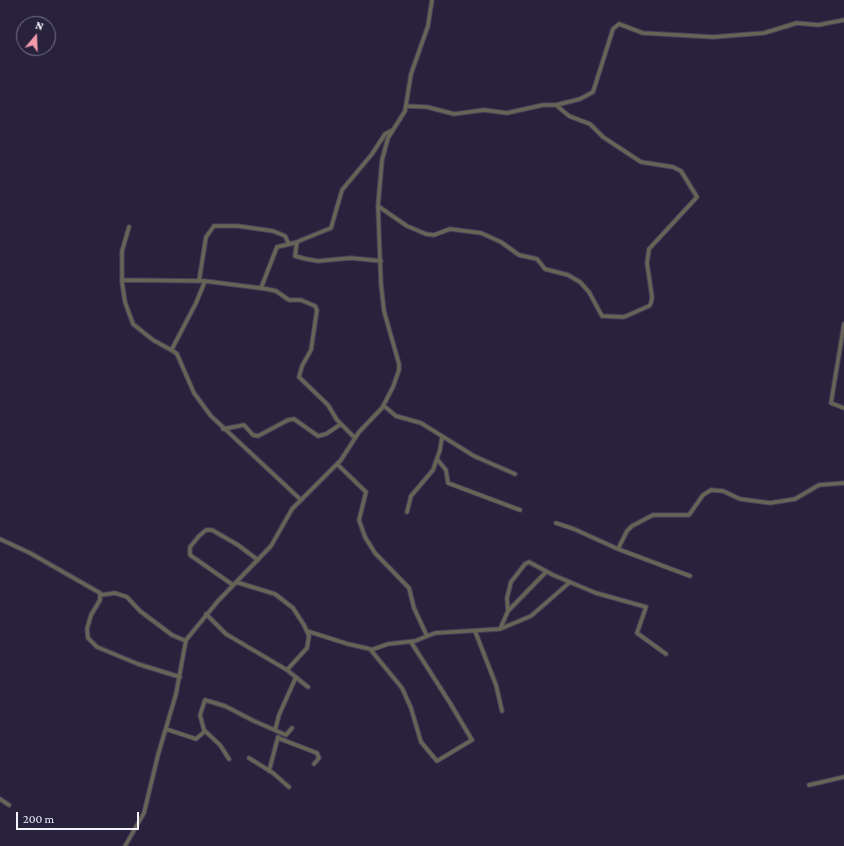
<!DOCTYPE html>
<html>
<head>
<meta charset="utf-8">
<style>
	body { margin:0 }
	#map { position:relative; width:844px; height:846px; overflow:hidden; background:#28223d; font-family:"Crimson Pro",serif }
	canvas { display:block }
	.north { position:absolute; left:16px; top:16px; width:40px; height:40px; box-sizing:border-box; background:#28223d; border:1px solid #79758a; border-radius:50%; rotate:19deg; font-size:11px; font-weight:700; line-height:16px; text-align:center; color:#f3f2fd }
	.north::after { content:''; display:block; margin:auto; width:14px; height:18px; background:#f39aab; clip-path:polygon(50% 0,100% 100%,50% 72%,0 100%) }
	.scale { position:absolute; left:16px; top:812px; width:123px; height:18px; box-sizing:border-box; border:2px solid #f3f2fd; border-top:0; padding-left:5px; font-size:12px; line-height:14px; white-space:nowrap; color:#f3f2fd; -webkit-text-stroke:3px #28223d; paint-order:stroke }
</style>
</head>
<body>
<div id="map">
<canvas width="844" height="846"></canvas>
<div class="north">N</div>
<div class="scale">200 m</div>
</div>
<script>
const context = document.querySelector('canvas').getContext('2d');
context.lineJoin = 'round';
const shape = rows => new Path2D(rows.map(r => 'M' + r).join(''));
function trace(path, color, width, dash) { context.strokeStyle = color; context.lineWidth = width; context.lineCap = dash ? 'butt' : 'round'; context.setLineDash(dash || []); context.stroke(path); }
const street = shape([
	[407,106,427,107,454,114,484,110,507,113,543,105,556,105,580,99,593,92,613,29,619,24,643,33,713,37,764,33,797,23,818,25,844,20],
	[378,206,407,226,426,234,434,235,450,229,481,233,501,242,519,255,537,259,545,269,568,275,580,282,589,292,602,316,624,317,649,306,651,303,652,297,647,263,649,249,697,197,681,171,673,167,641,162,603,137,590,124,569,116,556,105],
	[129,227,122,251,122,282,125,302,133,324,153,340,173,351,177,354,194,393,211,416,300,499],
	[297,242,295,256,306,259,318,261,351,258,381,261],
	[122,280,205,281,267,289,276,291,289,300,301,300,315,306,317,310,311,350,302,366,299,377,328,405,337,420,355,438],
	[199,281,206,237,214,226,238,226,273,231,285,236,289,244],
	[261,288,277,247,294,243,331,228,342,190,372,154,385,134,393,130],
	[844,324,831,403,844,408],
	[172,349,196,303,205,281],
	[384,406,396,416,421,423,474,456,515,474],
	[223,429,244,425,253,435,258,436,288,420,294,419,318,436,326,434,341,424],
	[437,459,446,470,448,483,520,510],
	[337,464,366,492,359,520,365,537,375,553,409,588,414,608,427,636],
	[407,512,411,496,433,470,440,450,442,437],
	[556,523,574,529,618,549,690,576],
	[0,539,30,553,100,593,100,600,91,615,87,629,88,638,97,647,138,664,180,677],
	[618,549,627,531,632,526,653,515,689,515,703,495,711,490,723,491,740,499,770,503,795,499,819,485,844,483],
	[236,582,275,594,293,608,304,625,309,636,307,648,287,670],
	[233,585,190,555,190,547,199,536,206,530,212,530,238,545,258,560],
	[101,595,115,593,127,597,140,611,172,635,186,641],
	[508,611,546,572],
	[206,614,226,634,287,670,308,687],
	[500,629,508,611,507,598,511,582,525,564,529,562,553,575,596,593,646,607,637,633,666,654],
	[307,631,348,644,370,649,402,688,411,708,421,742,437,761,472,740,450,703,411,642],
	[475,631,496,685,502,711],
	[371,650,388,644,415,641,435,633,500,629,531,616,570,582],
	[166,729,196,739,205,731],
	[275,730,279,715,296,677],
	[278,738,317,753,319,758,314,764],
	[249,758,273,773,289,787],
	[229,759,220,745,204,730,200,715,205,700,225,706,254,721,286,735,292,728],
	[269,771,278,737],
	[809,785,844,777],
	[0,799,9,805],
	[125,846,144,813,158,755,176,694,186,640,218,601,271,546,292,509,341,460,359,432,382,408,393,387,399,370,399,364,384,311,381,284,378,206,382,160,388,138,405,111,411,74,428,26,432,0]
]);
trace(street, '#443f58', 5.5);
trace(street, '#676456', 3.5);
</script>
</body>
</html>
